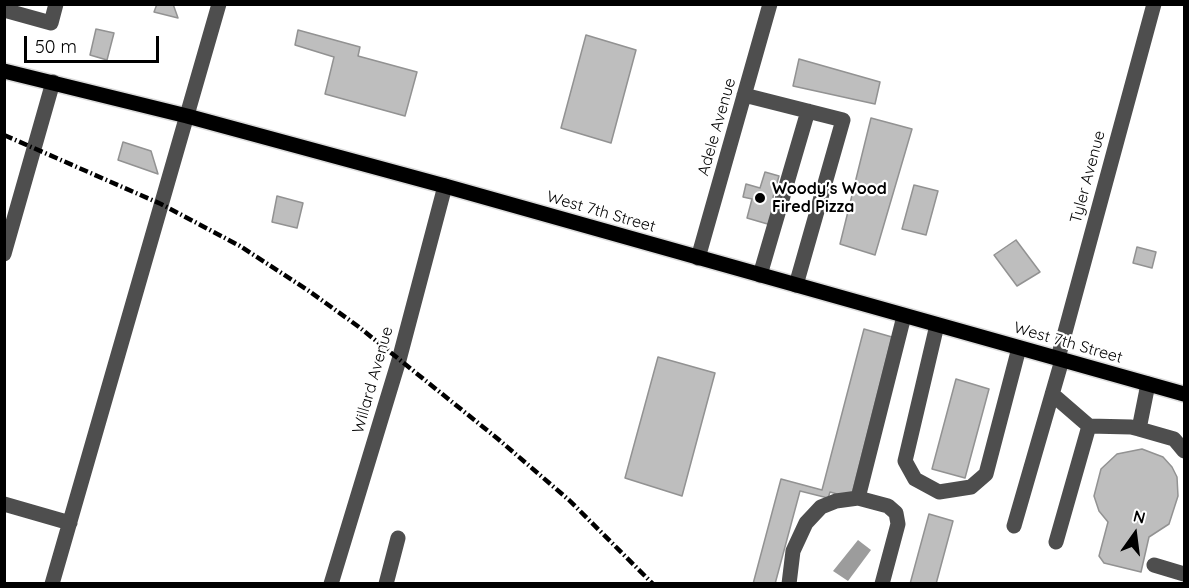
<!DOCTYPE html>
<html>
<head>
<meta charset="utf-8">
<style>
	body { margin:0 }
	#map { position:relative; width:1189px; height:588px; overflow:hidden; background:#fff; font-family:Quicksand,sans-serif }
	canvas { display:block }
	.frame { position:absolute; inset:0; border:6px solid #000; pointer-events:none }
	.north { position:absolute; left:1105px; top:504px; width:60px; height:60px; -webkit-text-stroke:4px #fff; paint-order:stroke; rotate:14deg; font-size:16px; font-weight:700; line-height:24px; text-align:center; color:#000 }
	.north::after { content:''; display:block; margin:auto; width:21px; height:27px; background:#000; clip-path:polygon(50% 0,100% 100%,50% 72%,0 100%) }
	.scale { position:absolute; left:24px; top:36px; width:135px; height:27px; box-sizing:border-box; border:3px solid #000; border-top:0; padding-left:8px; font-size:18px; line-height:21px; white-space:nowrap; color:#000; -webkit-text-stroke:4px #fff; paint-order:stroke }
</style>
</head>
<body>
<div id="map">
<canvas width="1189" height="588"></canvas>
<div class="frame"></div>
<div class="north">N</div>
<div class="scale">50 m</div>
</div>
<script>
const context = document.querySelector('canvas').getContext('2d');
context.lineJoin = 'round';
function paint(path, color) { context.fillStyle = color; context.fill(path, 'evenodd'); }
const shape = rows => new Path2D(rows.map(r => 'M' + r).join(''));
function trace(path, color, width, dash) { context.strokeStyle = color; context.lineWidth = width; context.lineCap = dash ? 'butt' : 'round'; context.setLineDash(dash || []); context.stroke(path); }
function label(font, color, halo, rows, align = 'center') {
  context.font = font + ' Quicksand,sans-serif'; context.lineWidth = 4.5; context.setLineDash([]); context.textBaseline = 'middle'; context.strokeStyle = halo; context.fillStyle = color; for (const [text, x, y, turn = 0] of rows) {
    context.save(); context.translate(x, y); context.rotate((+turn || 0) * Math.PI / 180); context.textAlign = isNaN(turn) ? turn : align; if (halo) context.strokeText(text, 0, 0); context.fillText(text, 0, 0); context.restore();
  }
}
const water = shape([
	[858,540,871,550,848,581,833,571]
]);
const building = shape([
	[157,4,173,4,178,18,154,12,157,4],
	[96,29,114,33,107,60,90,55,96,29],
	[298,30,360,47,358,56,417,72,405,116,325,94,334,57,295,45,298,30],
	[586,35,636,50,611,143,561,128,586,35],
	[799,59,880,82,875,104,793,86,799,59],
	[871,118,912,129,875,255,840,244,871,118],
	[123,142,151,151,158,174,118,160,123,142],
	[765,172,779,176,773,197,776,205,771,225,747,218,752,199,743,197,746,184,760,188,765,172],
	[914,185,938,191,926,235,902,229,914,185],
	[277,196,303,203,297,228,272,222,277,196],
	[1016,240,1040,272,1017,286,994,255,1016,240],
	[1137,247,1156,252,1152,268,1133,263,1137,247],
	[864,329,892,337,851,498,830,492,828,498,800,491,775,584,753,584,781,479,822,490,864,329],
	[658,357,715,373,682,496,625,478,658,357],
	[956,379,989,389,965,478,932,469,956,379],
	[1142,449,1163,457,1172,467,1177,477,1178,496,1169,524,1149,537,1141,572,1104,563,1099,556,1108,522,1099,511,1094,496,1101,469,1117,454,1142,449],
	[929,514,953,521,936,584,910,584,929,514]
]);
const minor = shape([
	[4,10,51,23,56,4],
	[744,95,843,120,796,285],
	[4,254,53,82],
	[698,258,770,4],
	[760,275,808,111],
	[937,325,905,461,915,479,939,492,971,487,986,474,1019,348],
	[1058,358,1154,4],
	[1052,394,1089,426,1056,542],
	[1089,426,1131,427,1139,429,1174,439,1184,451],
	[1139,429,1148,384],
	[858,498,904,316],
	[4,504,70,523],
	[1014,526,1062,360],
	[1154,565,1184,574],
	[52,584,219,4],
	[331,584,399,360,445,186],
	[386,584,398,538],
	[789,584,793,551,806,523,821,507,836,501,858,498,888,506,896,513,898,524,882,584]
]);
const major = shape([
	[4,71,187,116,445,186,1184,394]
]);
const rail = shape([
	[4,135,161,204,240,246,309,291,359,327,498,439,569,500,653,584]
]);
const markers = [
	[760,198,6,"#000"]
];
const streetNames = [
	["Adele Avenue",717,127,-74],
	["Tyler Avenue",1088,177,-75],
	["West 7th Street",601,212,16],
	["West 7th Street",1068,343,16],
	["Willard Avenue",373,380,-74]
];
const poiNames = [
	["Woody's Wood",772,189],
	["Fired Pizza",772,207]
];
paint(water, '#9c9c9c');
paint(building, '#bebebe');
trace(building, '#929292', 1.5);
trace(major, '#dbdbdb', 18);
trace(minor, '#4e4e4e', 15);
trace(major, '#000', 15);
trace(rail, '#000', 4.5, [9, 3, 1.5, 3]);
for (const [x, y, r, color] of markers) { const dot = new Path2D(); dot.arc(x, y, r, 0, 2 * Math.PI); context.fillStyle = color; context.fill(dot); trace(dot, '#fff', 2); }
label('16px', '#000', '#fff', streetNames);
label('bold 16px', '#000', '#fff', poiNames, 'left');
</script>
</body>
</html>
